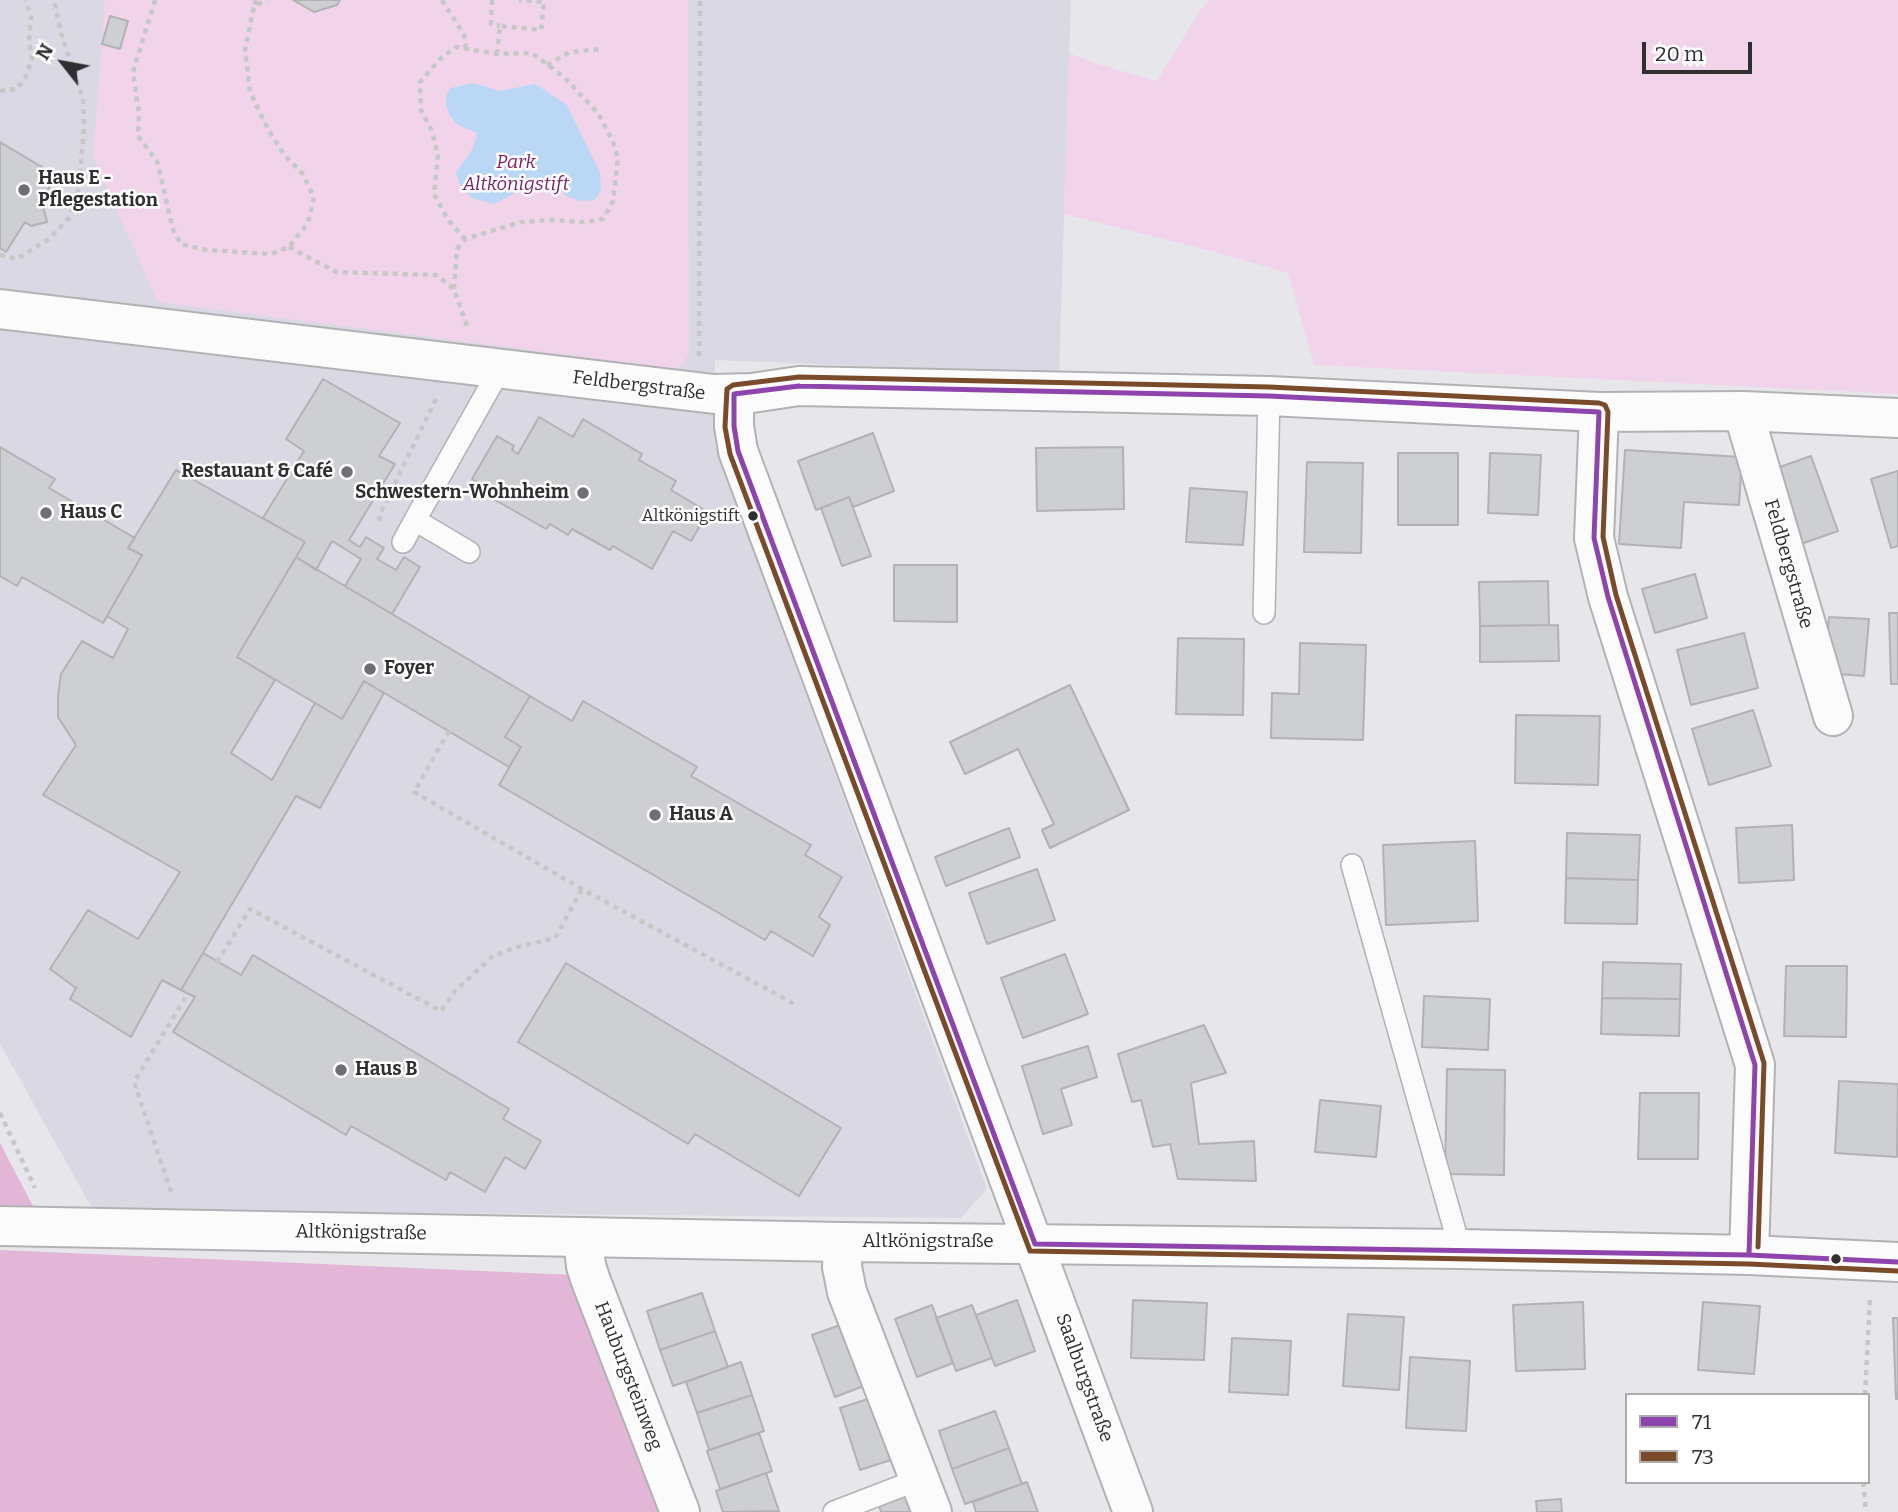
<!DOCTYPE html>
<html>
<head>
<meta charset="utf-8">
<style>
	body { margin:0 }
	#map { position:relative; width:1898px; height:1512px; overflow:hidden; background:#e7e7eb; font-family:Bitter,serif }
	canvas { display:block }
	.legend { position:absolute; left:1625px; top:1393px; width:245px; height:91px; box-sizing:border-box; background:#fff; border:2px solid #acacad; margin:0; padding:9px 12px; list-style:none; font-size:21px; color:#2f2f32 }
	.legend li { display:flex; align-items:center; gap:14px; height:35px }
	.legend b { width:35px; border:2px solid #acacad }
	.north { position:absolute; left:28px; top:28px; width:70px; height:70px; -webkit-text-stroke:5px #fff; paint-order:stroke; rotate:301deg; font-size:19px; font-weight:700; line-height:28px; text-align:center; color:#2f2f32 }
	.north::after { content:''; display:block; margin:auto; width:24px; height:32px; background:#2f2f32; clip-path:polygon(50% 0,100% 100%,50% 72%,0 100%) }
	.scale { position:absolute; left:1642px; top:42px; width:110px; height:32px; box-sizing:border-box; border:4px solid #2f2f32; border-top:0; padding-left:9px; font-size:21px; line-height:24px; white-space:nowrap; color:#2f2f32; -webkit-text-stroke:5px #fff; paint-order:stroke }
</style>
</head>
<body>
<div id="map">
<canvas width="1898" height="1512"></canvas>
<ul class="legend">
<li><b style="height:9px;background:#8e44ad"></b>71</li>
<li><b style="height:9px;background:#7a4b2a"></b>73</li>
</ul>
<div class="north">N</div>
<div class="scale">20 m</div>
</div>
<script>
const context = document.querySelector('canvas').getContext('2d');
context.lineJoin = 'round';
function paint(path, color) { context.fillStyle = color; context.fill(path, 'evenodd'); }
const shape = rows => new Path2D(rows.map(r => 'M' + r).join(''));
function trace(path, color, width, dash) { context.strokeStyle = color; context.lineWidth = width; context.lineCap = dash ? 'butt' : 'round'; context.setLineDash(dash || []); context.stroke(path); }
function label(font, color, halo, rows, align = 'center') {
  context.font = font + ' Bitter,serif'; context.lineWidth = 5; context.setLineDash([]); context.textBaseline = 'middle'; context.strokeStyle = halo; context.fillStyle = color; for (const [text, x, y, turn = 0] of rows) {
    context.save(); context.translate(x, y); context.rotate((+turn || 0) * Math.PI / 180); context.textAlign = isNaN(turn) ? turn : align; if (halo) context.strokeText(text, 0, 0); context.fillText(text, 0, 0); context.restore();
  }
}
const built = shape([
	[0,0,1071,0,1059,374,715,360,715,446,987,1189,961,1218,93,1210,0,1044]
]);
const green = shape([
	[105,0,688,0,689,355,677,369,158,302,93,157],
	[1209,0,1898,0,1898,394,1314,365,1288,273,1215,252,1064,214,1069,53,1094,63,1157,81,1200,10]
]);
const forest = shape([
	[0,1143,35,1210,0,1210],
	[0,1250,575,1275,662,1512,0,1512]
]);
const water = shape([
	[474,83,499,91,535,84,567,105,600,173,601,190,595,200,580,201,566,196,555,182,544,181,532,184,494,204,472,198,459,183,456,173,473,148,477,133,458,125,450,116,446,105,446,96,451,88]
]);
const building = shape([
	[340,0,337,5,314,12,293,0,340,0],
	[110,16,128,21,120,49,102,44,110,16],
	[0,142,57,176,39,203,43,206,47,222,31,226,25,222,6,252,0,248,0,142],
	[323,379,400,423,379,456,395,464,349,540,360,547,366,537,384,548,377,559,396,570,404,557,420,567,392,614,345,586,361,559,332,541,316,570,296,557,305,542,263,518,304,451,286,439,323,379],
	[539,417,573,437,583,419,642,454,639,460,676,481,671,490,708,512,691,541,673,531,652,569,613,546,610,550,572,529,568,535,550,524,546,529,488,496,491,490,472,479,497,436,514,446,512,450,518,454,539,417],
	[873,433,894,491,853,507,849,497,816,510,798,461,873,433],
	[0,447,55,479,49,488,135,538,128,548,142,555,103,623,22,577,17,586,0,576,0,447],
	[1123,447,1124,509,1037,511,1036,448,1123,447],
	[1625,450,1742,457,1739,505,1684,502,1681,548,1619,544,1625,450],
	[1398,453,1458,453,1458,525,1398,525,1398,453],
	[1490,453,1541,455,1538,515,1488,513,1490,453],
	[1811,456,1838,531,1801,544,1774,469,1811,456],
	[1307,462,1363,463,1361,553,1304,552,1307,462],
	[176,470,305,542,237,657,275,680,231,753,272,780,315,703,342,719,364,681,384,693,320,808,296,796,181,990,162,980,131,1037,70,999,76,988,50,969,88,910,138,939,180,872,43,795,76,745,58,717,58,696,61,674,82,641,113,658,128,629,107,616,142,555,128,548,176,470],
	[1898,471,1898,546,1891,548,1871,479,1898,471],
	[1190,488,1247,492,1243,545,1186,542,1190,488],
	[849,497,871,556,842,566,821,508,849,497],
	[296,557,530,696,505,737,521,747,509,767,364,681,342,719,237,657,296,557],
	[894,565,957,565,957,622,894,621,894,565],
	[1695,574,1707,618,1655,633,1642,589,1695,574],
	[1548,581,1549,625,1480,626,1479,582,1548,581],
	[1889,613,1898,613,1898,684,1891,684,1889,613],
	[1829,617,1869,619,1864,676,1825,673,1829,617],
	[1558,625,1559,661,1480,662,1480,626,1558,625],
	[1744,633,1758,688,1691,705,1677,650,1744,633],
	[1178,638,1244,639,1243,715,1176,714,1178,638],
	[1300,643,1366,645,1363,740,1271,738,1272,693,1299,694,1300,643],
	[1070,685,1129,810,1050,848,1042,830,1054,824,1018,749,965,774,950,742,1070,685],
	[530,696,572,721,583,701,697,767,691,776,811,845,805,855,842,877,819,917,830,925,813,956,771,931,765,940,499,785,521,747,505,737,530,696],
	[1753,710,1771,766,1709,785,1692,729,1753,710],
	[1516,715,1600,716,1598,785,1515,783,1516,715],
	[1792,825,1794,880,1739,883,1736,828,1792,825],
	[1009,828,1020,857,946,886,935,857,1009,828],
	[1567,833,1640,835,1638,880,1566,878,1567,833],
	[1475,841,1478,921,1386,925,1383,845,1475,841],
	[1037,869,1055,920,987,944,969,893,1037,869],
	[1566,878,1638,880,1637,924,1565,923,1566,878],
	[203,953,241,975,253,955,509,1109,503,1119,541,1141,525,1169,505,1157,485,1192,450,1172,446,1180,351,1126,346,1135,173,1032,195,997,181,990,203,953],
	[1065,954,1088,1014,1023,1038,1001,978,1065,954],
	[1603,962,1681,964,1680,999,1602,998,1603,962],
	[566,963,841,1128,799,1196,695,1134,688,1144,518,1042,566,963],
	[1786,966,1847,966,1846,1037,1784,1036,1786,966],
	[1424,996,1490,999,1488,1050,1422,1047,1424,996],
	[1602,998,1680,999,1679,1036,1601,1034,1602,998],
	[1204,1025,1226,1073,1191,1083,1199,1144,1254,1141,1256,1181,1178,1179,1170,1144,1153,1147,1141,1100,1132,1102,1118,1054,1204,1025],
	[1088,1046,1097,1077,1061,1089,1072,1125,1043,1134,1022,1066,1088,1046],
	[1447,1069,1505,1070,1504,1175,1445,1174,1447,1069],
	[1839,1081,1898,1084,1897,1157,1835,1153,1839,1081],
	[1640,1093,1699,1093,1698,1159,1638,1159,1640,1093],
	[1320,1100,1381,1106,1376,1157,1315,1152,1320,1100],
	[702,1293,715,1331,660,1350,647,1311,702,1293],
	[1017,1300,1035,1351,995,1366,976,1315,1017,1300],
	[1133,1300,1207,1303,1204,1360,1131,1358,1133,1300],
	[1583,1302,1585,1369,1516,1371,1513,1305,1583,1302],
	[1703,1302,1760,1306,1754,1374,1698,1370,1703,1302],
	[932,1305,953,1363,917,1377,895,1319,932,1305],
	[972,1305,992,1358,956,1371,936,1318,972,1305],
	[1348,1314,1404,1317,1399,1390,1343,1386,1348,1314],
	[1893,1318,1898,1318,1898,1399,1896,1399,1893,1318],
	[846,1323,869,1384,835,1397,812,1335,846,1323],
	[715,1331,728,1367,673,1386,660,1350,715,1331],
	[1232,1338,1291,1341,1288,1395,1229,1392,1232,1338],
	[1410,1357,1470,1361,1466,1431,1406,1428,1410,1357],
	[741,1362,752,1395,697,1413,686,1382,741,1362],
	[752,1395,764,1431,709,1450,697,1413,752,1395],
	[877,1396,897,1458,860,1470,840,1408,877,1396],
	[995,1411,1009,1448,952,1469,939,1431,995,1411],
	[759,1433,772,1471,720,1489,707,1451,759,1433],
	[1009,1448,1022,1484,965,1504,952,1469,1009,1448],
	[766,1473,779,1511,723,1512,716,1491,766,1473],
	[1027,1482,1038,1512,976,1512,973,1502,1027,1482],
	[911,1493,918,1512,881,1512,879,1505,911,1493],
	[1561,1499,1562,1512,1537,1512,1536,1501,1561,1499]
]);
const path = shape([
	[155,0,133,72,139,113,138,136,157,161,173,229,181,244,207,250,271,254,289,247,308,223,314,197,302,173,285,156,269,131,250,92,245,50,254,6],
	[256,0,254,6,267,0],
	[442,0,464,35,466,49],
	[492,0,491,24,500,26],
	[497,54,500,26,541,30,544,2,519,0],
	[547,65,570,52,603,49],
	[0,91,17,89,25,78,32,59,29,40,31,17,25,0],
	[289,247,336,272,436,275,454,289,467,326],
	[0,255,17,259,49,239,69,218,79,188,84,127,83,99,61,33,54,0],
	[454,289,457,249,465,239,521,222,550,220,584,222,603,219,613,201,618,158,613,142,598,113,564,77,532,53,497,54,456,47,440,59,420,82,421,110,432,131,438,155,434,194,448,220,465,239],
	[699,356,700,0],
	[379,521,381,512,436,399],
	[449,731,414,792,582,889,798,1006],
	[217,962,250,909,441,1011,455,991,492,957,514,948,555,938,582,889],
	[0,1113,35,1188],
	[171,1192,134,1082,188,993],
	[1865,1395,1870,1298],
	[1863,1482,1866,1512]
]);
const lane = shape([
	[403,542,415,520],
	[469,552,415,520,500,369],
	[1264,613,1269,396],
	[1352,865,1460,1249],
	[834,1512,920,1479]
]);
const street = shape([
	[0,309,714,394,752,393,799,386,1269,396,1599,412,1743,411,1898,418],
	[734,394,734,426,738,451,1133,1512],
	[1743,411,1833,716],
	[1599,412,1594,538,1608,597,1755,1065,1749,1255],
	[583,1237,586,1266,591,1281,680,1512],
	[843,1242,842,1267,847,1292,932,1512]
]);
const secondary = shape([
	[0,1226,843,1242,1460,1249,1749,1255,1898,1262]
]);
const bus1 = shape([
	[799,386,1269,396,1599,412,1594,538,1608,597,1755,1065,1749,1255,1035,1244,738,451,734,426,734,394,799,386],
	[1749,1255,1898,1262]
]);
const bus2 = shape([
	[1758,1247,1764,1063,1616,595,1603,537,1608,412,1605,405,1599,403,1269,387,799,377,733,385,727,389,725,427,730,454,1030,1251,1749,1264,1898,1271]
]);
const markers = [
	[24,190,7,"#6f6f73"],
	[347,472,7,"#6f6f73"],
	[583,493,7,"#6f6f73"],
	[46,513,7,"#6f6f73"],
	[753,516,6,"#2f2f32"],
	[370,669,7,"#6f6f73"],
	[655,815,7,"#6f6f73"],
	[341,1070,7,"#6f6f73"],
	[1836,1259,6,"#2f2f32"]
];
const busNames = [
	["Altkönigstift",740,516]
];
const parkNames = [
	["Park",516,163],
	["Altkönigstift",516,185]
];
const poiNames = [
	["Haus E -",38,179],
	["Pflegestation",38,201],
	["Restauant & Café",333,472,"right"],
	["Schwestern-Wohnheim",569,493,"right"],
	["Haus C",60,513],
	["Foyer",384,669],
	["Haus A",669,815],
	["Haus B",355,1070]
];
const streetNames = [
	["Feldbergstraße",639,386,7],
	["Feldbergstraße",1788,564,74],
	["Altkönigstraße",361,1233,1],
	["Altkönigstraße",928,1242],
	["Hauburgsteinweg",628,1376,69],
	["Saalburgstraße",1084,1378,70]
];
paint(built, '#dad9e3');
paint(green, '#f1d4e9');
paint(forest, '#e3b6d7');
paint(water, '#bad8f5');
paint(building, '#cecfd2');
trace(building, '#b2b2b5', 2);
trace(lane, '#b2b2b5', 24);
trace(street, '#b2b2b5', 42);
trace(secondary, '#b2b2b5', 42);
trace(path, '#c7c7c7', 4.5, [5, 5]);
trace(lane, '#fbfbfc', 21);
trace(street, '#fbfbfc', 38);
trace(secondary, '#fbfbfc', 38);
trace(bus1, '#8e44ad', 5);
trace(bus2, '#7a4b2a', 5);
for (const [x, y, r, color] of markers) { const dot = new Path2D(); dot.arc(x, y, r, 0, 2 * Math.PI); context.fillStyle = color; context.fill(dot); trace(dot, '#fff', 2.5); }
label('17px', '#2f2f32', '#fff', busNames, 'right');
label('italic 19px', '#7e2068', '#fff', parkNames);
label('bold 19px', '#2f2f32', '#fff', poiNames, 'left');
label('19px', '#2f2f32', '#fff', streetNames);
</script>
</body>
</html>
